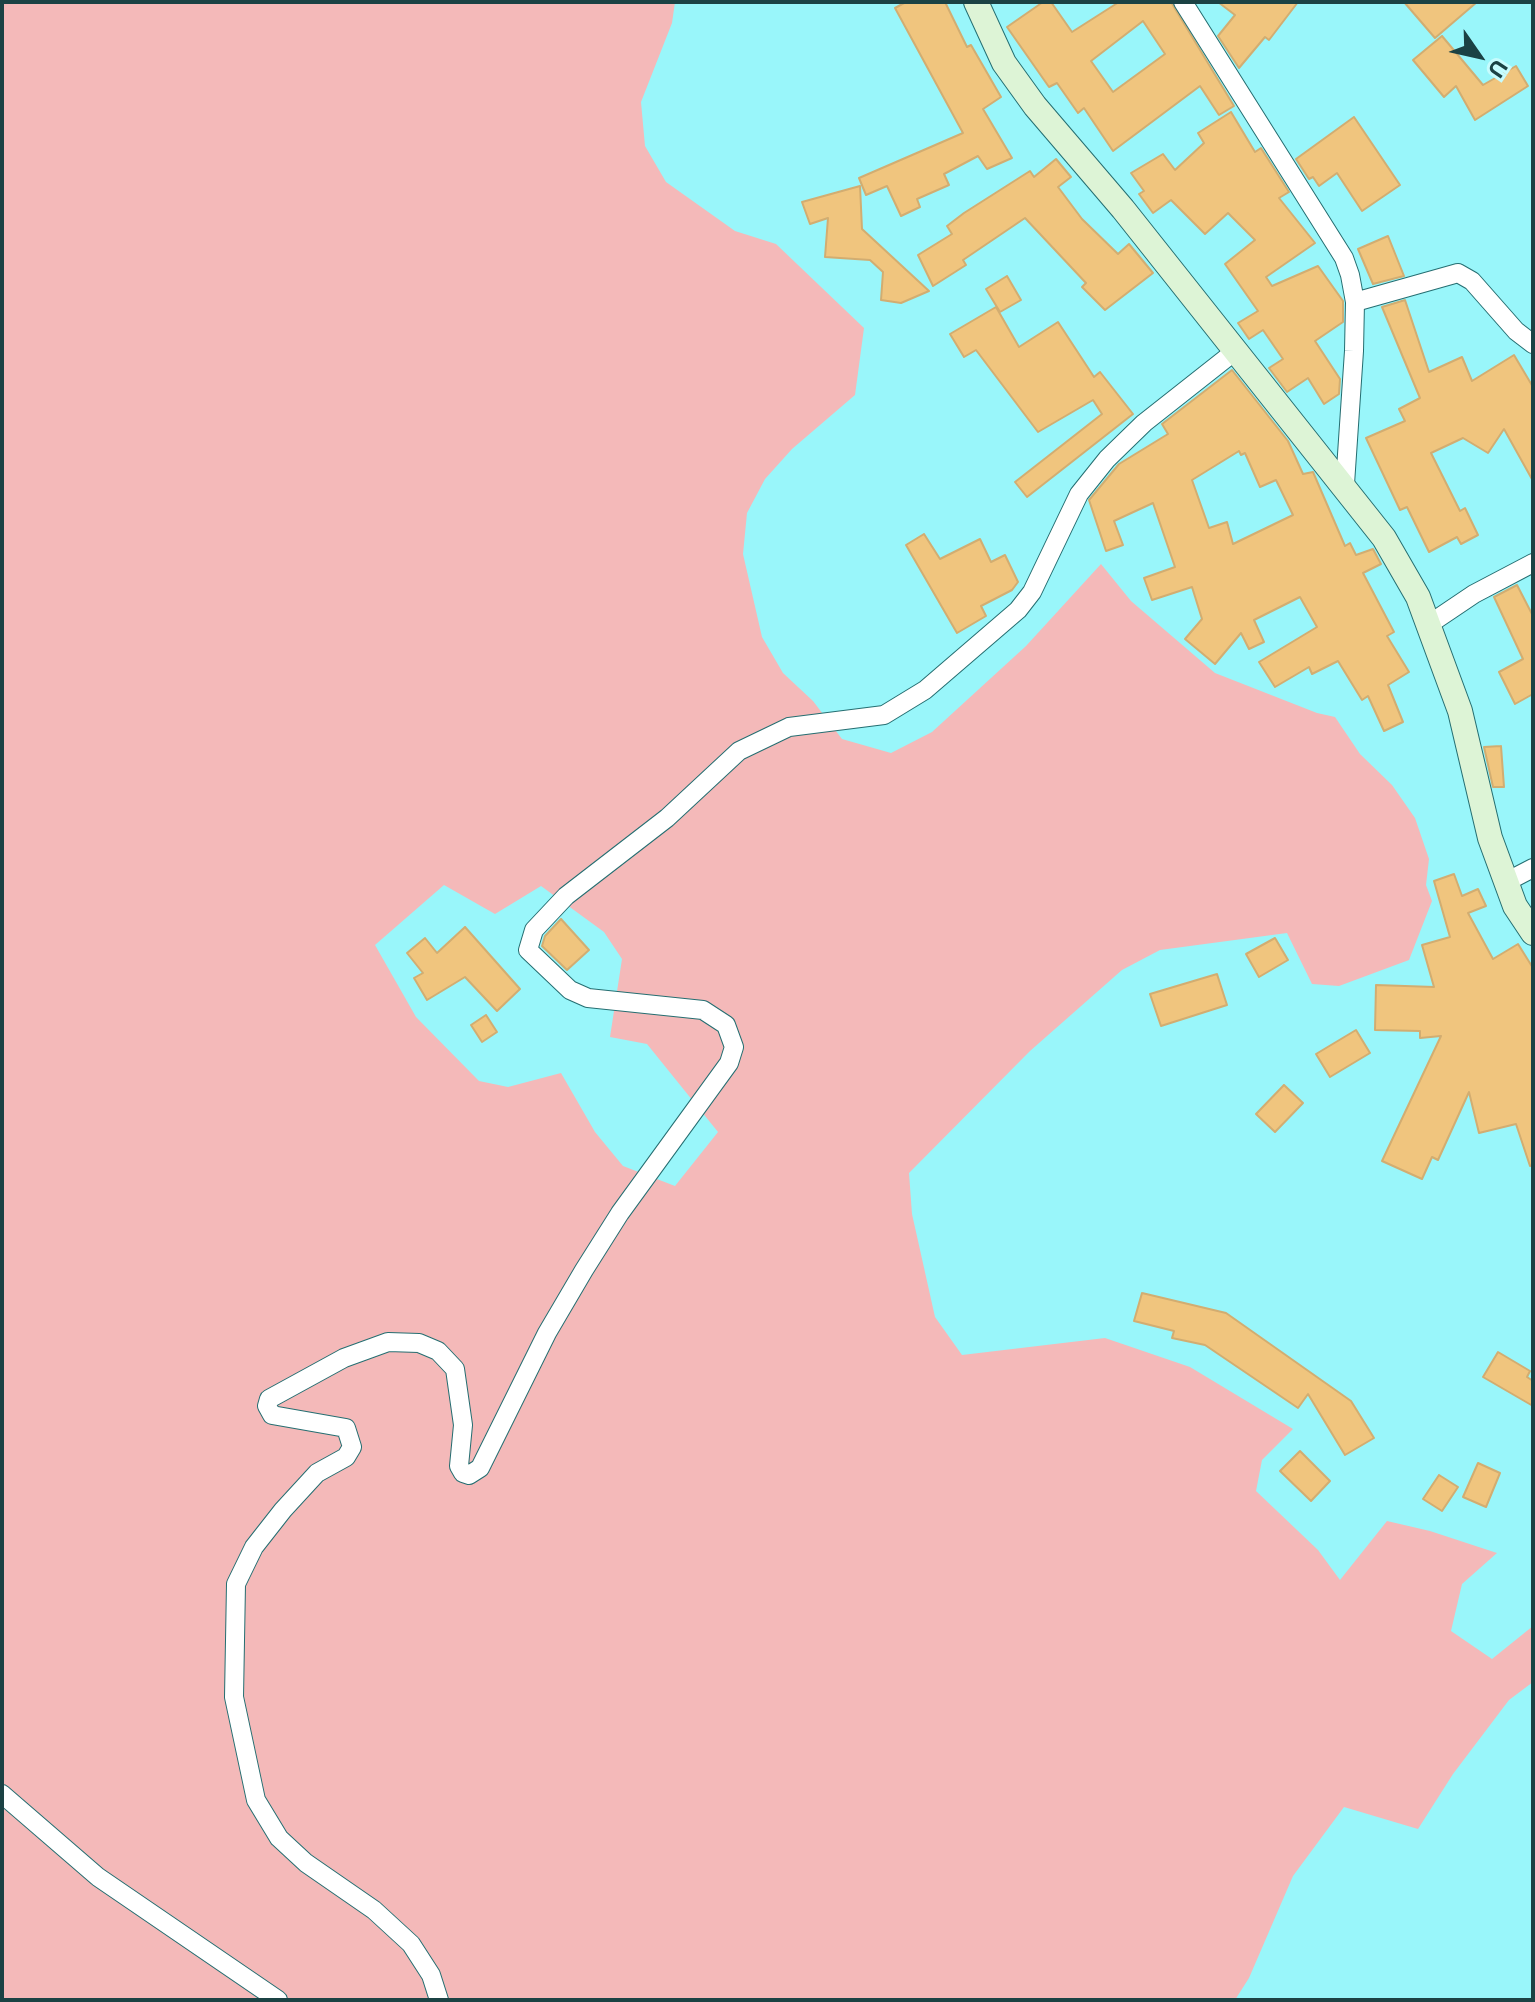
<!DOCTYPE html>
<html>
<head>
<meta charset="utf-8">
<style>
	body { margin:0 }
	#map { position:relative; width:1535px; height:2002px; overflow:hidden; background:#99f6fa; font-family:"Open Sans",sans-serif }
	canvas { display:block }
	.frame { position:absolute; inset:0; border:4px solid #1b4244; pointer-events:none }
	.north { position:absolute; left:1439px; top:16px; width:80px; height:80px; -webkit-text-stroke:6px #c7fcfe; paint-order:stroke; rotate:124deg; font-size:22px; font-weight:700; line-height:32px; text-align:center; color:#1b4244 }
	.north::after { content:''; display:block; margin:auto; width:28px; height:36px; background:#1b4244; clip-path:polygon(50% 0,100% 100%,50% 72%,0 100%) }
</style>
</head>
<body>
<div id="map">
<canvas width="1535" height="2002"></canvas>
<div class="frame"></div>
<div class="north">U</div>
</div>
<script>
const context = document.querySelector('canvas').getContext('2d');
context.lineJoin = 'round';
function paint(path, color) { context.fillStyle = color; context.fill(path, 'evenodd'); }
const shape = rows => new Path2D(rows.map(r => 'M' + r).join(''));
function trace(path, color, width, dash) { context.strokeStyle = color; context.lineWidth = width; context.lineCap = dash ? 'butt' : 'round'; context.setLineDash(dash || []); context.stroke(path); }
const green = shape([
	[2,2,675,2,672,23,641,102,645,146,666,182,735,231,776,244,864,328,855,395,792,449,765,479,747,513,743,554,762,637,783,673,813,701,842,739,891,753,932,732,1026,646,1101,564,1131,601,1215,673,1317,713,1335,717,1360,754,1392,785,1415,818,1429,859,1426,885,1432,901,1409,960,1339,986,1312,984,1287,933,1160,950,1122,970,1030,1051,909,1173,912,1214,935,1317,962,1355,1105,1338,1190,1367,1293,1429,1262,1460,1256,1491,1318,1550,1340,1580,1387,1521,1430,1531,1497,1553,1462,1584,1451,1631,1492,1659,1533,1626,1533,1682,1509,1700,1453,1774,1418,1829,1344,1807,1293,1876,1249,1978,1235,2000,2,2000],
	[444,885,495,914,541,886,604,932,622,959,610,1037,647,1044,718,1132,675,1186,623,1166,595,1132,561,1073,508,1087,479,1081,416,1017,375,945]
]);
const building = shape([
	[906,2,945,2,967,47,971,45,1001,97,983,109,1012,158,987,169,978,156,944,174,949,185,917,199,920,207,901,216,887,186,866,195,859,178,963,133,895,8,906,2],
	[1043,2,1051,2,1072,32,1119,2,1171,2,1234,106,1219,115,1200,86,1113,151,1084,108,1078,113,1057,83,1049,87,1007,27,1043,2],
	[1143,21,1165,54,1113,92,1091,61,1143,21],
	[1218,2,1298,2,1269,40,1265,37,1239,68,1218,36,1235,15,1218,2],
	[1404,2,1477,2,1435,38,1404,2],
	[1442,36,1483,85,1516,66,1528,86,1475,120,1456,86,1444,97,1413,60,1442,36],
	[1231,112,1255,152,1261,148,1289,192,1279,198,1315,243,1266,277,1272,286,1318,266,1343,301,1343,322,1315,341,1340,379,1339,394,1324,404,1308,378,1287,392,1269,368,1283,359,1263,330,1249,339,1238,323,1258,311,1225,264,1255,240,1228,213,1205,234,1171,200,1153,213,1139,194,1144,191,1131,173,1163,154,1175,170,1204,143,1198,133,1231,112],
	[1354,117,1400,185,1362,211,1337,173,1319,186,1313,177,1309,179,1296,159,1354,117],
	[1056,159,1071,177,1058,187,1082,219,1118,254,1129,244,1153,273,1105,310,1082,287,1086,283,1025,218,963,260,966,265,933,286,918,255,952,234,947,226,964,213,1030,171,1034,177,1056,159],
	[860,186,862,229,929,291,901,303,881,300,883,272,870,260,825,257,828,218,810,224,802,202,860,186],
	[1388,236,1404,276,1373,284,1358,249,1388,236],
	[1007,276,1021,300,1000,312,986,289,1007,276],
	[1405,300,1429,372,1462,357,1472,381,1514,355,1533,387,1533,481,1504,429,1488,453,1463,438,1431,453,1460,511,1465,508,1478,535,1461,544,1457,537,1429,552,1407,507,1400,510,1366,438,1405,421,1399,409,1420,398,1382,307,1405,300],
	[996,307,1019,347,1058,322,1094,377,1100,372,1133,414,1027,497,1015,482,1102,414,1093,400,1038,432,976,350,964,357,950,334,996,307],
	[1232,370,1288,441,1303,474,1313,472,1345,546,1350,543,1356,555,1373,549,1381,564,1363,573,1394,632,1387,636,1409,672,1388,685,1403,722,1384,731,1368,696,1362,700,1338,661,1312,674,1309,667,1275,687,1259,662,1317,627,1300,597,1254,620,1264,642,1249,649,1241,633,1215,664,1185,639,1202,619,1192,587,1152,600,1144,578,1175,567,1153,503,1114,521,1123,545,1106,551,1089,500,1119,464,1168,434,1162,424,1232,370],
	[1239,451,1241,455,1245,453,1260,487,1276,480,1293,515,1233,544,1227,522,1209,528,1192,480,1239,451],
	[924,534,940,559,980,539,991,562,1005,555,1018,582,1012,590,981,606,986,616,957,633,906,545,924,534],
	[1517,585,1533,616,1533,694,1515,704,1499,672,1523,659,1494,597,1517,585],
	[1501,746,1504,787,1493,787,1484,747,1501,746],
	[1454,874,1462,896,1478,889,1486,906,1468,913,1493,959,1518,944,1533,968,1533,1165,1530,1166,1516,1124,1479,1133,1469,1092,1438,1160,1432,1157,1422,1179,1382,1161,1441,1036,1420,1038,1420,1031,1375,1030,1376,985,1434,987,1422,945,1450,937,1434,881,1454,874],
	[561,919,589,950,567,970,542,946,545,936,561,919],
	[465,927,520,989,497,1011,465,977,427,1000,414,978,423,973,407,953,425,938,437,953,465,927],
	[1275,938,1288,960,1259,977,1246,954,1275,938],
	[1217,974,1227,1005,1161,1026,1150,994,1217,974],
	[486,1015,497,1032,482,1042,471,1025,486,1015],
	[1356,1030,1370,1053,1330,1077,1316,1054,1356,1030],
	[1284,1085,1303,1103,1275,1132,1256,1114,1284,1085],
	[1142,1293,1226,1313,1351,1401,1374,1438,1345,1455,1308,1394,1298,1408,1205,1345,1172,1338,1174,1331,1134,1321,1142,1293],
	[1498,1352,1530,1371,1527,1377,1533,1381,1533,1406,1483,1377,1498,1352],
	[1300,1451,1330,1481,1311,1501,1280,1471,1300,1451],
	[1478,1463,1500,1473,1486,1507,1463,1497,1478,1463],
	[1439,1475,1458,1487,1442,1511,1423,1499,1439,1475]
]);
const minor = shape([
	[1183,2,1344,258,1350,275,1355,302,1354,351,1345,484],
	[1355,302,1458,273,1472,281,1516,331,1533,344],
	[1428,625,1474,594,1533,563],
	[1506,882,1533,868],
	[2,1794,98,1877,278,2000],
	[439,2000,431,1975,411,1944,374,1910,306,1863,279,1838,256,1800,234,1697,236,1584,254,1547,283,1510,317,1473,346,1457,352,1447,346,1428,272,1415,267,1406,269,1399,344,1358,388,1342,419,1343,438,1351,455,1369,463,1425,459,1466,463,1473,469,1475,480,1468,547,1333,584,1270,620,1213,729,1063,734,1047,726,1025,703,1010,588,998,570,990,528,950,534,930,566,896,667,818,739,751,789,727,884,715,925,690,1018,610,1032,592,1079,494,1107,459,1144,423,1234,352]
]);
const secondary = shape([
	[976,2,1004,63,1035,106,1123,209,1384,538,1418,597,1460,711,1490,838,1515,906,1533,933]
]);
paint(green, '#f4b9b9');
paint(building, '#f0c57e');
trace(building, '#d2ad71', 2);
trace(minor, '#256e71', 20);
trace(secondary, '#256e71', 26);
trace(minor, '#fff', 18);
trace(secondary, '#ddf4d6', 24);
</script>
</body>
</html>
